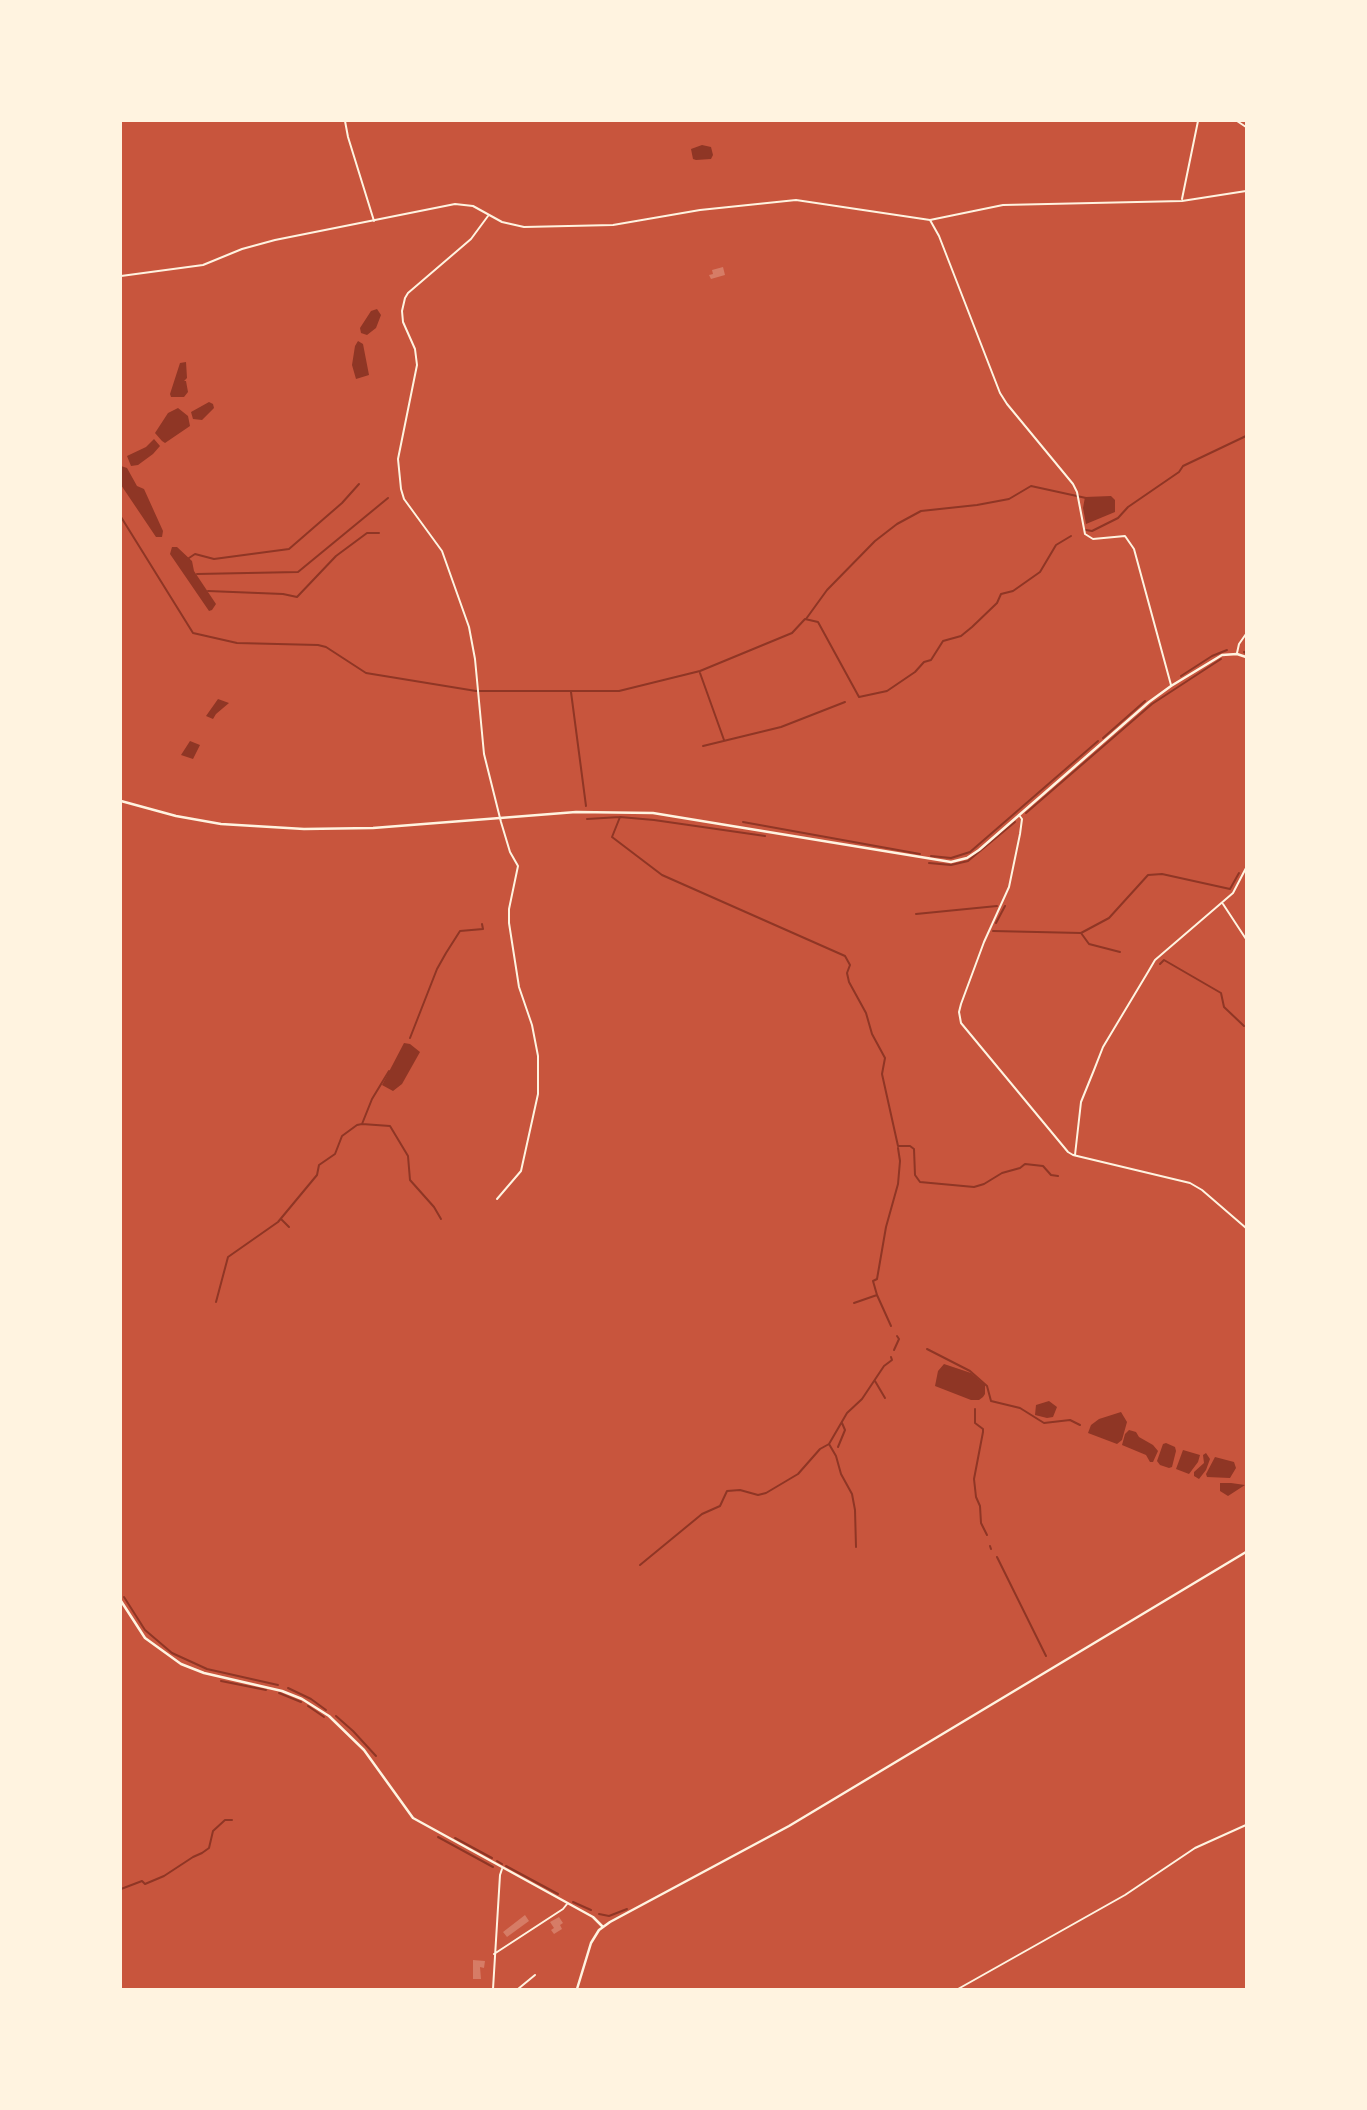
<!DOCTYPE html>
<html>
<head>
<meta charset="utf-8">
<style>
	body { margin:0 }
	#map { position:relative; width:1367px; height:2110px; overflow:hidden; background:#c8553d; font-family:Signika,sans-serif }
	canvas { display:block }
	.frame { position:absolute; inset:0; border:122px solid #fff3e0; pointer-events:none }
</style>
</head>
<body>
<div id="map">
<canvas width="1367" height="2110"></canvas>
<div class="frame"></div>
</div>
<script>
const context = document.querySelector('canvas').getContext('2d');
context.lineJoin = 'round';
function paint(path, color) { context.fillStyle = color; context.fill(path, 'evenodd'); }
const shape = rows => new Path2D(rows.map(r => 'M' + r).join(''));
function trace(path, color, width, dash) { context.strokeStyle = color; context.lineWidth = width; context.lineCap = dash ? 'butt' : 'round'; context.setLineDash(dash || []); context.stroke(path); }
const water = shape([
	[702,145,711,147,713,155,711,159,696,160,693,159,691,149],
	[377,309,381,315,376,328,367,335,361,333,360,328,371,311],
	[358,341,363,344,369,375,356,379,352,365,355,346],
	[186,362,187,378,184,381,186,381,188,392,184,397,171,397,170,394,180,363],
	[209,402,213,404,214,408,202,420,193,419,191,412],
	[178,408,188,416,190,426,165,443,162,441,155,433,168,413],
	[154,439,160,446,153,454,138,465,131,466,127,456,146,447],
	[121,466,127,468,137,486,144,489,163,531,162,537,156,537,121,485],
	[1111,496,1115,500,1115,512,1086,524,1083,508,1085,497],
	[172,547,177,547,192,561,194,571,216,604,212,610,209,611,170,554],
	[218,699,229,703,216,714,213,719,206,716],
	[190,741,200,745,193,759,181,755],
	[404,1043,410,1044,420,1052,402,1084,393,1091,382,1085],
	[944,1364,971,1373,985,1385,985,1394,983,1397,979,1400,971,1400,935,1386,938,1371],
	[1049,1401,1057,1407,1053,1417,1047,1418,1035,1415,1036,1405],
	[1121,1412,1127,1422,1122,1440,1117,1444,1088,1433,1091,1425,1099,1419],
	[1129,1430,1136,1432,1139,1437,1153,1445,1158,1451,1153,1462,1150,1462,1146,1455,1122,1445,1125,1434],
	[1166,1443,1175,1447,1176,1451,1172,1467,1169,1468,1160,1465,1157,1461,1163,1444],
	[1183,1450,1200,1455,1198,1462,1189,1474,1176,1469],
	[1206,1453,1210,1459,1206,1470,1199,1479,1194,1476,1194,1472,1204,1463,1203,1455],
	[1215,1457,1234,1462,1236,1468,1230,1478,1207,1477,1206,1474],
	[1220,1483,1231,1483,1245,1485,1228,1496,1220,1491]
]);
const stream = shape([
	[121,517,193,633,237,643,318,645,326,647,366,673,476,691,619,691,700,671,792,633,805,619,818,622,859,697,887,691,915,672,924,662,931,660,943,641,961,636,972,627,997,603,1001,594,1013,591,1040,572,1056,545,1071,536],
	[1086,530,1092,531,1118,518,1128,507,1179,472,1183,466,1246,436],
	[189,558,195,554,214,559,289,549,342,503,359,484],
	[197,574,298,572,388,498],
	[208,591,283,594,297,597,336,556,367,533,379,533],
	[806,619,827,590,875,541,897,524,921,511,977,505,1009,499,1031,486,1086,498],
	[1244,652,1246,653],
	[700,673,724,740],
	[1181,676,1212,656,1227,650],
	[571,692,586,806],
	[1103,738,1145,701],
	[703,746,781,727,845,702],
	[1026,813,1152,704,1221,659],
	[620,817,654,820,765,836],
	[587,819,620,817,612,837,662,875,845,956,850,965,847,973,849,982,866,1013,872,1034,885,1058,882,1074,898,1146,910,1146,914,1149,915,1175,920,1182,974,1187,984,1184,1002,1173,1020,1168,1025,1164,1043,1166,1051,1175,1058,1176],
	[743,822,920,854],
	[931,856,951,858,970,852,1098,741],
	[929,863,951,865,968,861,1015,822],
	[916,914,997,906],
	[996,923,1005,906],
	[993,931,1081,933,1109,918,1148,875,1162,874,1230,889,1239,873],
	[1081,933,1089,944,1120,952],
	[1160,964,1164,960,1221,993,1224,1007,1244,1026],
	[410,1038,437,969,446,953,460,931,483,929,482,924],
	[389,1071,372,1099,362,1124,390,1126,408,1156,410,1180,434,1207,441,1219],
	[281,1219,289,1227],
	[877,1295,891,1326],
	[216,1302,228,1257,278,1222,317,1175,319,1165,335,1154,342,1136,357,1125,362,1124],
	[854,1303,877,1295,873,1281,877,1279,886,1227,898,1184,900,1161,898,1148],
	[927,1349,970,1371,987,1386,991,1401,1020,1408,1044,1423,1070,1420,1080,1425],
	[894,1350,899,1339,897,1336],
	[875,1381,885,1398],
	[975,1409,975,1423,983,1429,983,1432,974,1479,976,1497,980,1506,981,1523,987,1535],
	[838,1447,845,1430,842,1423],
	[990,1546,991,1549],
	[856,1547,855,1510,852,1494,841,1474,836,1456,829,1444,847,1413,862,1399,884,1366,892,1360,891,1357],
	[997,1557,1046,1656],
	[640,1565,702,1514,720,1506,727,1491,740,1490,758,1495,766,1493,798,1474,820,1449,829,1444],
	[124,1597,145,1630,172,1653,207,1669,278,1685],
	[221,1681,266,1690],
	[288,1688,311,1699,326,1710],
	[279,1693,301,1702],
	[308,1706,324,1717],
	[336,1716,353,1731,376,1756],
	[438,1837,493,1867],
	[455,1838,492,1858],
	[497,1861,502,1864],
	[506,1866,558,1894],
	[121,1889,142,1881,145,1884,164,1876,193,1857,202,1853,209,1848,213,1831,225,1820,232,1820],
	[573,1902,591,1910],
	[599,1914,609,1916,627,1909]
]);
const building = shape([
	[723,267,725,275,711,279,709,275,713,274,712,270],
	[525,1915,529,1921,507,1937,503,1932],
	[559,1917,563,1923,560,1925,562,1929,554,1934,551,1930,554,1928,550,1922],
	[473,1960,485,1961,484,1968,480,1967,481,1979,473,1979]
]);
const minor = shape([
	[345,121,348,137,374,221],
	[1237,121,1246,127],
	[1182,199,1198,121],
	[488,216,471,239,408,293,405,298,402,311,403,322,415,349,417,365,398,459,401,489,404,499,442,551,469,627,475,659,484,754,501,822,510,852,518,866,509,909,509,923,519,987,532,1025,538,1056,538,1094,521,1171,497,1199],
	[930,220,939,236,1000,393,1007,404,1073,484,1077,492,1085,534,1093,539,1125,536,1134,549,1171,685],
	[121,276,203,265,242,249,275,240,455,204,473,206,502,222,524,227,613,225,700,210,796,200,930,220,1003,205,1182,201,1246,191],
	[1237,653,1239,644,1246,634],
	[1019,815,1022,819,1020,834,1009,887,984,942,961,1004,959,1012,961,1023,1068,1152,1073,1155,1190,1183,1202,1190,1246,1228],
	[1223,904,1246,939],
	[1075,1155,1081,1102,1094,1070,1103,1047,1148,972,1155,960,1233,893,1246,868],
	[494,1954,563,1909,567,1904],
	[493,1989,500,1875,502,1869],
	[494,1989,509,1989],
	[513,1989,518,1989,535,1975],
	[958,1989,1125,1895,1195,1848,1246,1825]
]);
const tertiary = shape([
	[121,801,176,816,221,824,304,829,373,828,576,812,653,813,951,862,967,858,979,850,1149,702,1171,686,1222,655,1237,654,1246,657]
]);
const secondary = shape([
	[121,1601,145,1638,181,1664,204,1673,282,1691,302,1699,329,1716,364,1750,413,1818,593,1917,603,1927],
	[577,1989,591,1943,599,1930,610,1922,789,1826,1246,1552]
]);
paint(water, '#8f3625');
trace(stream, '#8f3625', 2);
paint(building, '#d67c66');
trace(minor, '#fff3e0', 2);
trace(tertiary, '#fff3e0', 2.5);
trace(secondary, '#fff3e0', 2.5);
</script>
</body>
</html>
